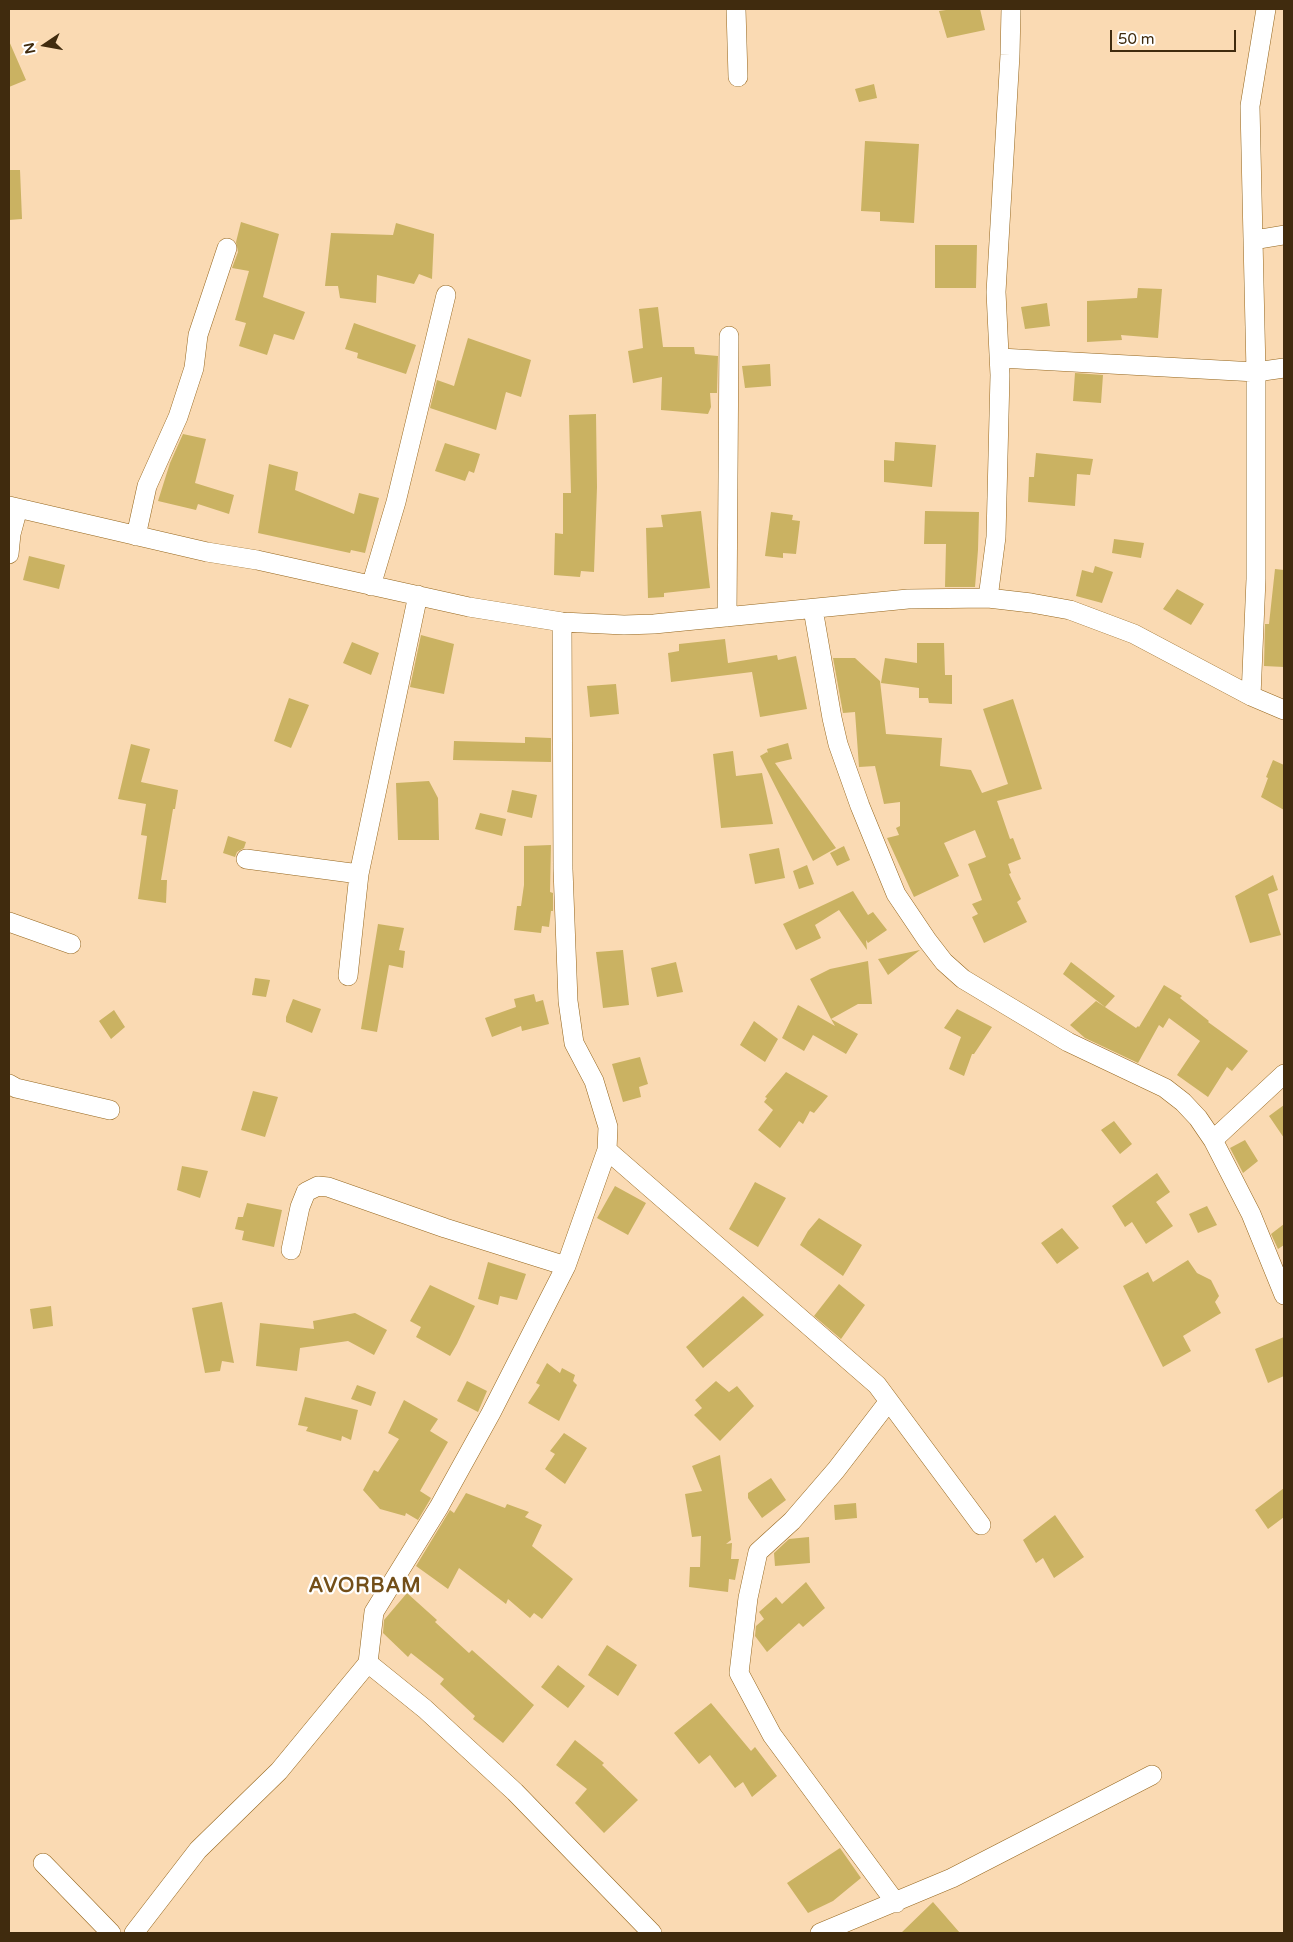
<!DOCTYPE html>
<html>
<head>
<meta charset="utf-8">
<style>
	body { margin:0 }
	#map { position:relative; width:1293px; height:1942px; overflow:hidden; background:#fadab3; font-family:"Varela Round",sans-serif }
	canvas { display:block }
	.frame { position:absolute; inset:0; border:10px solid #402b0e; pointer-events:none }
	.north { position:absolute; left:20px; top:20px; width:50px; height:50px; -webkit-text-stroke:4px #fff; paint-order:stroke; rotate:258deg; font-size:14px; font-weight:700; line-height:20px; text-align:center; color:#402b0e }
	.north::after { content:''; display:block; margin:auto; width:18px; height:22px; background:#402b0e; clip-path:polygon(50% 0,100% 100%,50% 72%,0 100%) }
	.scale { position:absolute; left:1110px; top:30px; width:126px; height:22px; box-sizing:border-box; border:2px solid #402b0e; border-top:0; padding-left:6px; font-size:15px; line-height:18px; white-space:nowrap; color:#402b0e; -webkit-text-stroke:4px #fff; paint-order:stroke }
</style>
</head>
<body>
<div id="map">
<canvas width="1293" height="1942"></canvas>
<div class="frame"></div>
<div class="north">N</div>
<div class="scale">50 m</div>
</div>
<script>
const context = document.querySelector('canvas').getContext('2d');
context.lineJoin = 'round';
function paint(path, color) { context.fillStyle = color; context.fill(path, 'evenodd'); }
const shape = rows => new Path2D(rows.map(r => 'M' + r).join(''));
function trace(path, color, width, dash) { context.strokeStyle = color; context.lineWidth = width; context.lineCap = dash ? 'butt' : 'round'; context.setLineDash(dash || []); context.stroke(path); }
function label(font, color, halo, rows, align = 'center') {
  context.font = font + ' "Varela Round",sans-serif'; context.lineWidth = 4.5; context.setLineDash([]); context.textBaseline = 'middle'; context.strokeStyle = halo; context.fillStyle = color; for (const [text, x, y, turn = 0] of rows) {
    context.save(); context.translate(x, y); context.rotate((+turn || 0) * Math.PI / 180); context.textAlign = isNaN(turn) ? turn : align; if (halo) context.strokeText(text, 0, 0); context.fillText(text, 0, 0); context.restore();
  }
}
const building = shape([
	[953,9,980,9,985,30,947,38,939,11],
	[9,41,26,80,9,87],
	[874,84,877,98,859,102,855,89],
	[865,141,919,144,914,223,880,221,880,212,861,211],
	[9,170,20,170,22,219,9,220],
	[241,222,279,234,263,297,305,312,294,340,274,334,267,355,239,346,246,323,235,320,249,271,232,268,238,252,236,242],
	[396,223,434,234,432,279,419,274,414,284,377,275,376,303,340,298,338,286,325,286,331,233,393,235],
	[935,245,977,245,976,288,935,288],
	[1138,288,1162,289,1158,338,1121,335,1122,340,1087,342,1087,301,1137,298],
	[1047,303,1050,326,1025,329,1021,307],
	[658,307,663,347,694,347,695,354,718,356,717,393,710,393,711,407,708,414,661,410,662,377,633,383,628,351,643,348,639,309],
	[354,323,416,345,406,374,357,358,358,353,345,349],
	[468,338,531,360,521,397,506,392,496,430,430,408,437,380,454,386],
	[770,364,771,386,745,388,742,366],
	[1075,373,1103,375,1101,403,1073,401],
	[596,414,597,487,594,572,581,571,580,577,554,575,555,533,563,534,563,493,571,493,569,415],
	[183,434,206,439,195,483,234,495,229,514,198,504,196,510,158,501,170,463],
	[895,442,936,445,932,487,884,482,884,460,894,461],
	[445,443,480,454,474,473,469,471,465,481,435,471],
	[1036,453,1093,459,1090,475,1077,474,1075,506,1028,502,1029,477,1034,477],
	[269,464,298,472,295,490,354,514,359,493,379,498,365,553,351,550,350,553,258,533],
	[701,511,710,588,664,593,664,597,648,598,646,528,663,527,661,515],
	[925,511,979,512,978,550,975,587,945,587,946,544,924,544],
	[771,512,793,515,792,520,800,521,796,554,783,553,783,558,765,556],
	[1114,539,1144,543,1141,558,1112,553],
	[29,556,65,565,59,589,23,580],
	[1095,566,1113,572,1102,603,1076,596,1082,570,1093,573],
	[1275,569,1284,570,1284,667,1264,666,1265,624,1269,624],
	[1177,589,1204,604,1191,625,1163,609],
	[421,635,454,644,444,694,410,687],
	[725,639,728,663,777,655,778,660,796,656,807,709,760,717,752,672,671,682,668,653,679,651,679,644],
	[352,642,379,653,371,675,343,663],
	[917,643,944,643,945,675,952,675,952,704,929,703,928,698,919,698,919,688,881,683,885,658,917,663],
	[833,658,855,658,880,681,886,734,942,738,940,766,971,770,982,793,1008,784,983,709,1013,699,1042,789,997,801,1010,839,1013,838,1021,859,1008,864,1011,873,1009,874,1021,899,1017,902,1027,922,984,943,972,917,978,914,972,904,982,900,968,864,986,857,975,830,944,843,959,876,914,897,887,838,899,835,896,828,900,826,900,802,884,804,875,766,859,767,855,712,843,713],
	[616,684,619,714,590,717,587,686],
	[289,698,309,705,291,748,274,741],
	[525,737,551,738,551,762,453,760,454,741,525,743],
	[788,743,792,759,775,763,836,848,813,861,760,756,767,752,768,753,767,749],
	[131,744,150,749,141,782,178,790,175,809,173,809,161,880,167,880,166,903,138,899,147,836,141,835,146,804,118,799],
	[733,751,736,776,762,773,773,824,721,828,713,754],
	[1273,760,1284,765,1284,810,1261,797,1268,778,1266,777],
	[429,781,438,798,439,840,398,840,396,783],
	[512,790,537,795,532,818,507,812],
	[480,813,506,819,502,836,475,829],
	[228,836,246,842,244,848,237,852,235,857,223,853],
	[551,845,550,892,553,893,553,911,551,911,549,927,542,926,541,933,514,930,517,906,521,906,524,885,524,846],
	[844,846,850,860,837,866,830,853],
	[779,848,785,878,755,884,749,854],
	[807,865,814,884,799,889,793,871],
	[1273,875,1278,890,1268,894,1281,935,1250,943,1235,896],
	[853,891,868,915,873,912,887,930,868,943,866,940,867,950,839,910,815,925,821,938,796,950,783,924],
	[378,924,404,928,399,950,405,951,403,968,389,965,377,1032,361,1029],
	[623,950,629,1005,603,1008,596,952],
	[920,950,888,975,878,959],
	[868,961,872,1004,858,1004,831,1019,810,979,830,969],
	[676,962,683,992,657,997,651,968],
	[1071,962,1115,996,1105,1007,1063,974],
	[255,978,270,980,266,997,252,995],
	[1164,985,1182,996,1180,998,1209,1021,1208,1022,1248,1051,1232,1071,1227,1067,1208,1097,1177,1075,1200,1041,1169,1018,1163,1028,1159,1025,1138,1063,1085,1038,1070,1025,1096,1001,1136,1028,1138,1026,1139,1027],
	[534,994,536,1002,543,1000,549,1024,522,1031,521,1026,492,1037,485,1018,516,1007,514,999],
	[293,999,321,1009,312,1033,286,1022,286,1017],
	[798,1005,835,1026,831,1019,858,1034,846,1054,813,1035,804,1051,782,1038],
	[957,1009,992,1027,974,1054,972,1054,964,1076,949,1069,961,1037,944,1028],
	[114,1010,125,1027,111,1039,99,1021],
	[754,1021,778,1039,765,1062,740,1045],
	[640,1057,648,1084,639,1087,641,1097,623,1102,612,1064],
	[786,1072,828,1096,814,1113,810,1111,803,1124,799,1121,780,1148,758,1130,773,1110,764,1102,767,1098,765,1097],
	[253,1091,278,1097,265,1137,241,1130],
	[1284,1105,1284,1138,1269,1116],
	[1114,1121,1132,1144,1120,1154,1101,1130],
	[1245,1140,1258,1161,1243,1173,1230,1148],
	[182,1166,208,1171,200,1198,177,1190],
	[1157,1173,1170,1192,1156,1202,1173,1226,1146,1244,1132,1222,1125,1227,1112,1206],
	[755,1182,786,1198,758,1247,729,1229],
	[615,1186,646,1203,628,1235,597,1218],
	[247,1203,282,1210,274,1247,242,1240,244,1231,235,1229,238,1217,243,1217],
	[1207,1206,1217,1225,1198,1233,1189,1214],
	[819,1218,862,1245,843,1276,800,1245,808,1231],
	[1284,1224,1284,1245,1278,1249,1271,1234],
	[1062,1228,1079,1248,1057,1264,1041,1243],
	[1188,1260,1197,1273,1211,1280,1219,1296,1215,1302,1221,1313,1183,1336,1191,1351,1163,1367,1123,1286,1148,1272,1153,1282],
	[488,1262,526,1274,517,1300,500,1296,498,1305,478,1299],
	[839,1284,865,1305,841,1339,814,1316],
	[430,1285,475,1306,457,1344,450,1356,416,1337,421,1327,410,1321],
	[743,1296,764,1315,703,1368,686,1347],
	[222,1302,234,1363,222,1361,220,1371,205,1373,192,1308],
	[51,1306,53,1326,33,1329,30,1309],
	[355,1313,387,1330,374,1355,348,1341,300,1348,297,1371,256,1366,260,1323,314,1329,313,1321],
	[1284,1337,1284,1376,1268,1383,1255,1349],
	[547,1363,560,1373,562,1368,575,1375,573,1381,577,1385,559,1421,528,1403,540,1385,536,1383],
	[467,1381,487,1391,478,1412,457,1401],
	[716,1381,729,1392,737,1386,754,1406,720,1441,694,1415,702,1408,695,1400],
	[357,1385,376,1392,371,1406,351,1399],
	[305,1397,358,1410,351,1440,342,1436,341,1441,306,1431,308,1427,298,1425],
	[404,1400,438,1419,430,1431,448,1442,420,1491,431,1498,418,1520,406,1513,405,1516,380,1509,363,1490,374,1470,378,1472,399,1439,388,1433],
	[564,1433,587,1448,565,1484,545,1469,555,1454,550,1451],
	[720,1455,731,1540,726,1544,732,1543,731,1559,739,1559,735,1580,729,1579,728,1592,689,1587,690,1567,700,1567,701,1536,692,1537,685,1494,702,1491,692,1466],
	[771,1478,786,1500,762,1518,748,1498,748,1493],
	[1284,1488,1284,1517,1268,1529,1255,1510],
	[466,1493,505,1508,507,1504,529,1512,525,1517,542,1525,532,1546,573,1579,542,1619,534,1613,530,1618,508,1599,506,1604,459,1568,448,1589,416,1566,450,1510,454,1513],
	[856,1503,857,1518,835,1520,834,1505],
	[1055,1515,1084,1557,1054,1578,1043,1558,1036,1563,1023,1540],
	[809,1537,810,1563,775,1566,774,1553,789,1539],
	[806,1582,825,1608,803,1627,799,1623,767,1652,755,1636,756,1626,764,1619,759,1612,776,1597,782,1604],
	[407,1593,437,1620,435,1622,469,1653,472,1650,534,1705,503,1743,473,1719,475,1716,440,1684,444,1679,411,1653,408,1657,383,1633,384,1620],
	[607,1645,637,1665,618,1696,588,1675],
	[558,1665,585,1686,568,1708,541,1687],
	[711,1703,751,1751,755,1747,777,1776,752,1797,743,1782,735,1788,710,1755,699,1764,674,1733],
	[575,1740,604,1763,602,1765,638,1800,604,1833,575,1803,587,1789,556,1765],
	[840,1848,861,1878,833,1901,808,1913,787,1883],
	[933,1902,960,1933,901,1933]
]);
const minor = shape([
	[736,9,738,77],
	[1254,240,1284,235],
	[1000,358,1256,372,1284,368],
	[9,506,207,552,257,560,469,607,562,622,624,625,654,624,908,599,988,598,1031,603,1070,610,1134,634,1251,696,1284,710],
	[136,536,147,486,178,417,194,368,198,335,227,248],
	[9,554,11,534,18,508],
	[371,586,396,502,446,295],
	[988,598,996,537,1000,375,996,292,1010,55,1011,9],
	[813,609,832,718,838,744,860,806,896,894,927,940,944,962,963,979,1068,1042,1165,1088,1183,1102,1198,1118,1213,1140,1251,1214,1284,1295],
	[727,617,729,336],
	[1251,696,1256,579,1256,372,1250,106,1266,9],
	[246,859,359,874],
	[9,922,71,944],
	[348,976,359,874,418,595],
	[9,1084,16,1088,110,1110],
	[1213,1140,1284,1074],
	[607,1150,877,1385,981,1525],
	[291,1250,300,1207,306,1192,318,1186,328,1187,445,1228,566,1266],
	[889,1401,836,1470,792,1521,758,1552,748,1598,739,1673,772,1735,896,1903],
	[368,1663,425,1709,515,1792,652,1933],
	[43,1863,111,1933],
	[134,1933,198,1850,279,1771,368,1663,374,1612,439,1507,491,1413,566,1266,607,1150,608,1127,594,1081,574,1043,568,1001,563,869,562,622],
	[820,1933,952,1878,1152,1775]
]);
const districtNames = [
	["AVORBAM",365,1587]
];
paint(building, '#cab262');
trace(minor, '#95661d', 20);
trace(minor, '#fff', 19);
context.letterSpacing = '1px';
label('bold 20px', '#734f19', '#fff', districtNames);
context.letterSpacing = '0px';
</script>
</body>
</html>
